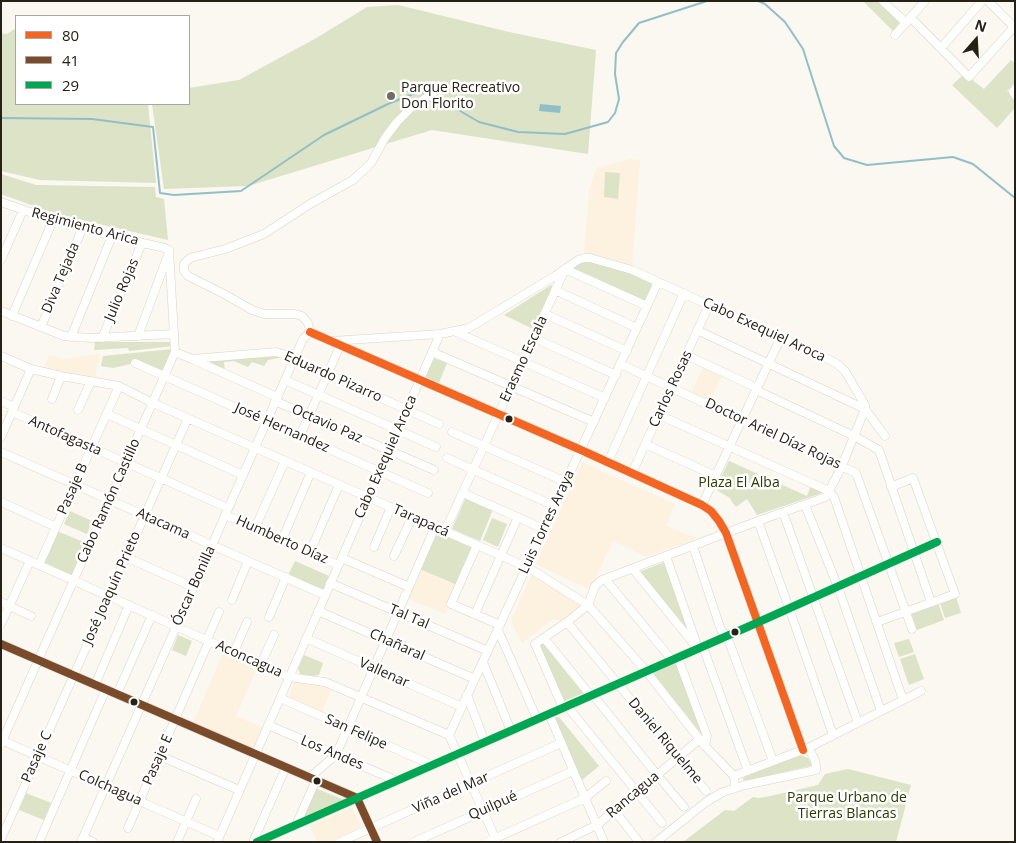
<!DOCTYPE html>
<html>
<head>
<meta charset="utf-8">
<style>
	body { margin:0 }
	#map { position:relative; width:1016px; height:843px; overflow:hidden; background:#fbf7f1; font-family:"Open Sans",sans-serif }
	canvas { display:block }
	.frame { position:absolute; inset:0; border:2px solid #262116; pointer-events:none }
	.legend { position:absolute; left:15px; top:15px; width:175px; height:90px; box-sizing:border-box; background:#fff; border:1px solid #a8a6a2; margin:0; padding:6px 9px; list-style:none; font-size:15px; color:#262116 }
	.legend li { display:flex; align-items:center; gap:10px; height:25px }
	.legend b { width:25px; border:1px solid #a8a6a2 }
	.north { position:absolute; left:951px; top:15px; width:50px; height:50px; -webkit-text-stroke:4px #fff; paint-order:stroke; rotate:19deg; font-size:14px; font-weight:700; line-height:20px; text-align:center; color:#262116 }
	.north::after { content:''; display:block; margin:auto; width:18px; height:22px; background:#262116; clip-path:polygon(50% 0,100% 100%,50% 72%,0 100%) }
</style>
</head>
<body>
<div id="map">
<canvas width="1016" height="843"></canvas>
<div class="frame"></div>
<ul class="legend">
<li><b style="height:6px;background:#f26522"></b>80</li>
<li><b style="height:6px;background:#7a4b2a"></b>41</li>
<li><b style="height:6px;background:#00a651"></b>29</li>
</ul>
<div class="north">N</div>
</div>
<script>
const context = document.querySelector('canvas').getContext('2d');
context.lineJoin = 'round';
function paint(path, color) { context.fillStyle = color; context.fill(path, 'evenodd'); }
const shape = rows => new Path2D(rows.map(r => 'M' + r).join(''));
function trace(path, color, width, dash) { context.strokeStyle = color; context.lineWidth = width; context.lineCap = dash ? 'butt' : 'round'; context.setLineDash(dash || []); context.stroke(path); }
function label(font, color, halo, rows, align = 'center') {
  context.font = font + ' "Open Sans",sans-serif'; context.lineWidth = 5; context.setLineDash([]); context.textBaseline = 'middle'; context.strokeStyle = halo; context.fillStyle = color; for (const [text, x, y, turn = 0] of rows) {
    context.save(); context.translate(x, y); context.rotate((+turn || 0) * Math.PI / 180); context.textAlign = isNaN(turn) ? turn : align; if (halo) context.strokeText(text, 0, 0); context.fillText(text, 0, 0); context.restore();
  }
}
const built = shape([
	[630,159,640,160,632,267,584,254,589,191,596,168],
	[100,354,95,377,43,369,49,355,65,359],
	[703,367,722,376,710,402,691,393],
	[582,462,675,504,666,526,697,538,646,557,613,541,590,590,536,564],
	[420,569,457,585,445,614,408,599],
	[532,574,583,607,564,622,553,619,522,643,511,621],
	[223,653,257,668,236,716,263,728,253,749,193,723],
	[294,682,320,685,331,690,322,713,288,698],
	[352,807,361,827,330,842,317,842,310,826]
]);
const green = shape([
	[863,1,881,1,903,23,895,33],
	[398,5,509,32,596,50,588,154,432,130,248,186,164,189,152,104,189,104,189,88,239,80,318,37,367,7],
	[16,28,16,104,148,104,156,183,40,180,1,171,1,33,7,34],
	[1011,60,1015,63,1015,83,1007,91,1015,99,1015,108,997,128,952,85,963,75,970,78,984,89],
	[605,172,620,173,618,199,604,197],
	[1,174,36,185,155,187,156,197,164,199,168,240,56,214,1,194],
	[584,262,595,263,632,273,651,282,652,285,645,303,572,268],
	[551,285,553,287,533,329,504,315],
	[95,342,171,342,173,346,129,351,128,348,94,350],
	[173,349,162,371,133,359,130,364,113,368,101,366,103,356],
	[276,353,284,357,268,360,264,366,252,362,248,367,234,361,224,362,225,371,201,360],
	[433,358,447,363,439,383,426,377],
	[729,461,807,496,811,485,825,492,757,515,747,499,736,507,732,502,730,498,715,489],
	[466,497,493,509,480,541,452,529],
	[70,511,92,521,87,534,64,524],
	[492,518,507,524,498,547,483,540],
	[57,531,86,543,72,576,43,562],
	[436,532,473,548,457,585,420,569],
	[295,561,329,576,323,590,288,575],
	[665,562,694,640,639,572],
	[956,597,961,613,945,618,940,603],
	[938,603,944,620,917,630,911,613],
	[178,635,192,641,186,656,172,650],
	[909,639,914,652,899,657,894,643],
	[542,642,584,693,564,701,537,645],
	[915,654,924,679,909,685,900,659],
	[304,655,323,663,319,675,313,676,300,674,298,668],
	[676,661,704,737,652,672],
	[559,717,599,766,582,780,554,718],
	[794,756,802,756,808,758,812,764,810,766,745,781,743,779,744,777],
	[848,769,911,785,896,842,683,842,725,810,734,811,753,797,758,798,766,797,818,785,825,774],
	[315,788,347,801,301,819],
	[26,793,51,803,44,820,19,810]
]);
const water = shape([
	[540,104,561,106,560,113,539,111]
]);
const stream = shape([
	[758,1,765,4,785,22,803,49,834,146,844,158,867,165,953,157,973,164,1015,198],
	[433,97,443,101,479,122,518,132,565,134,608,122,615,113,619,99,615,74,616,53,623,42,639,23,707,1],
	[1,118,92,119,153,127,160,193,174,195,241,191,324,135,388,104,413,94,422,92,427,94]
]);
const minor = shape([
	[883,1,906,23],
	[988,1,1015,28],
	[911,18,969,77,1015,26],
	[895,35,925,1],
	[941,48,982,1],
	[1015,89,1013,92,1015,95],
	[1,202,53,220,112,236,165,248,169,250],
	[1,260,23,210],
	[555,290,637,328],
	[1,311,64,336,91,338,174,334],
	[545,314,627,351],
	[12,316,53,220],
	[41,327,82,229],
	[697,330,865,409],
	[310,332,581,450,702,505,711,511,719,521,726,533,803,750],
	[310,332,308,323,302,316,295,314,264,314,252,310,226,295,188,276,184,271,184,264,190,258,225,249,264,234,310,204,353,180,371,163,385,138,397,122,411,108,432,94],
	[456,332,605,398],
	[138,336,168,255],
	[71,337,112,236],
	[102,338,142,243],
	[534,338,616,375],
	[332,341,440,334,469,328,555,276,578,260,584,258,590,258,632,270,836,363,845,371,865,405,865,409,885,436],
	[175,352,192,359,277,397],
	[432,352,594,422],
	[686,355,757,388],
	[1,356,31,369,61,376,119,386,153,403,527,567,588,605,646,671,705,746,734,776,735,787],
	[192,359,276,352,286,355,294,359,439,424],
	[135,363,428,493],
	[620,364,856,473,912,629],
	[285,380,436,447],
	[756,390,854,436,879,450,931,602],
	[52,399,61,376],
	[1,401,14,407],
	[275,401,434,470],
	[78,410,91,381],
	[12,412,228,508],
	[107,414,243,475],
	[659,415,829,491,834,497,903,700],
	[452,432,566,482],
	[300,436,340,346],
	[1,437,31,369],
	[645,444,716,476],
	[1,452,325,595],
	[447,458,555,506],
	[608,462,684,293],
	[632,473,709,305],
	[463,493,544,529],
	[1,502,56,527],
	[702,505,781,337],
	[805,505,838,587,881,711],
	[783,512,858,723],
	[225,515,338,565],
	[758,521,789,608,833,735],
	[255,528,285,461],
	[445,531,565,269,647,306],
	[282,540,311,472],
	[477,545,451,604,500,625],
	[693,546,721,630,727,636,773,761],
	[374,547,391,507],
	[1,548,289,677,325,682,449,735,497,842],
	[310,552,339,485],
	[394,556,412,517],
	[666,556,696,642],
	[126,557,193,587],
	[342,558,409,587],
	[39,565,119,386],
	[633,569,698,649],
	[605,579,672,660],
	[330,583,488,651],
	[232,600,248,561],
	[1,602,31,616],
	[318,611,475,679],
	[475,614,518,517],
	[269,617,286,577],
	[567,622,706,791],
	[877,622,955,594,913,478,891,487],
	[1,624,30,561],
	[498,630,537,719],
	[306,638,462,707],
	[544,638,591,696],
	[207,640,219,612],
	[1,644,357,798,377,842],
	[703,647,748,771],
	[234,652,247,622],
	[678,658,707,736,705,746],
	[483,662,511,731],
	[261,664,274,635],
	[95,685,129,605],
	[117,694,152,615],
	[467,695,485,742],
	[593,695,657,775,684,807],
	[280,698,432,765],
	[567,706,662,823],
	[563,708,535,644,567,622,588,605,595,586,602,580,758,521,826,497,842,466,865,409],
	[549,714,604,842],
	[268,725,397,781],
	[449,735,658,282],
	[1,740,219,836],
	[1,744,175,352,169,250],
	[160,756,239,790],
	[734,776,808,748,921,691],
	[310,777,336,755,435,527],
	[614,810,639,842],
	[296,825,316,780],
	[128,828,209,641],
	[83,837,93,842],
	[1,839,188,418],
	[39,842,106,689],
	[81,842,303,339,310,332],
	[177,842,196,799],
	[217,842,440,334],
	[253,842,286,767],
	[257,842,752,625,937,542],
	[340,842,561,743],
	[414,842,573,771],
	[487,842,585,798,606,781],
	[561,842,597,825,700,739],
	[656,842,706,802,723,792,745,785,816,770,816,765,814,758,808,748]
]);
const bus1 = shape([
	[310,332,581,450,702,505,711,511,719,521,726,533,803,750]
]);
const bus2 = shape([
	[1,644,357,798,377,842]
]);
const bus3 = shape([
	[257,842,752,625,937,542]
]);
const markers = [
	[391,96,5,"#716c63"],
	[509,419,4.5,"#262116"],
	[735,632,4.5,"#262116"],
	[134,702,4.5,"#262116"],
	[317,781,4.5,"#262116"]
];
const poiNames = [
	["Parque Recreativo",401,88],
	["Don Florito",401,104]
];
const streetNames = [
	["Regimiento Arica",85,227,15],
	["Diva Tejada",61,278,-67],
	["Julio Rojas",122,290,-67],
	["Cabo Exequiel Aroca",764,330,25],
	["Erasmo Escala",524,359,-65],
	["Eduardo Pizarro",333,377,24],
	["Carlos Rosas",671,389,-65],
	["Octavio Paz",327,424,24],
	["José Hernandez",282,428,24],
	["Doctor Ariel Díaz Rojas",773,434,25],
	["Antofagasta",65,436,24],
	["Cabo Exequiel Aroca",386,457,-66],
	["Pasaje B",73,489,-66],
	["Cabo Ramón Castillo",109,501,-66],
	["Tarapacá",421,521,24],
	["Luis Torres Araya",547,522,-65],
	["Atacama",163,524,24],
	["Humberto Díaz",282,540,24],
	["Óscar Bonilla",194,586,-66],
	["José Joaquín Prieto",112,588,-66],
	["Tal Tal",409,617,23],
	["Chañaral",397,645,24],
	["Aconcagua",249,659,24],
	["Vallenar",384,673,24],
	["San Felipe",356,732,24],
	["Daniel Riquelme",665,741,50],
	["Los Andes",332,753,23],
	["Pasaje C",37,757,-66],
	["Pasaje E",158,760,-66],
	["Colchagua",110,788,24],
	["Viña del Mar",451,793,-24],
	["Rancagua",633,795,-40],
	["Quilpué",493,806,-24]
];
const parkNames = [
	["Plaza El Alba",739,483],
	["Parque Urbano de",847,798],
	["Tierras Blancas",847,814]
];
paint(built, '#fdf2e0');
paint(green, '#dce3c6');
paint(water, '#92bfc7');
trace(stream, '#92bfc7', 2);
trace(minor, '#d9d4cd', 9);
trace(minor, '#fefefd', 8);
trace(bus1, '#f26522', 8);
trace(bus2, '#7a4b2a', 8);
trace(bus3, '#00a651', 8);
for (const [x, y, r, color] of markers) { const dot = new Path2D(); dot.arc(x, y, r, 0, 2 * Math.PI); context.fillStyle = color; context.fill(dot); trace(dot, '#fff', 2); }
label('14px', '#262116', '#fff', poiNames, 'left');
label('14px', '#262116', '#fff', streetNames);
label('14px', '#2c3b00', '#fff', parkNames);
</script>
</body>
</html>
